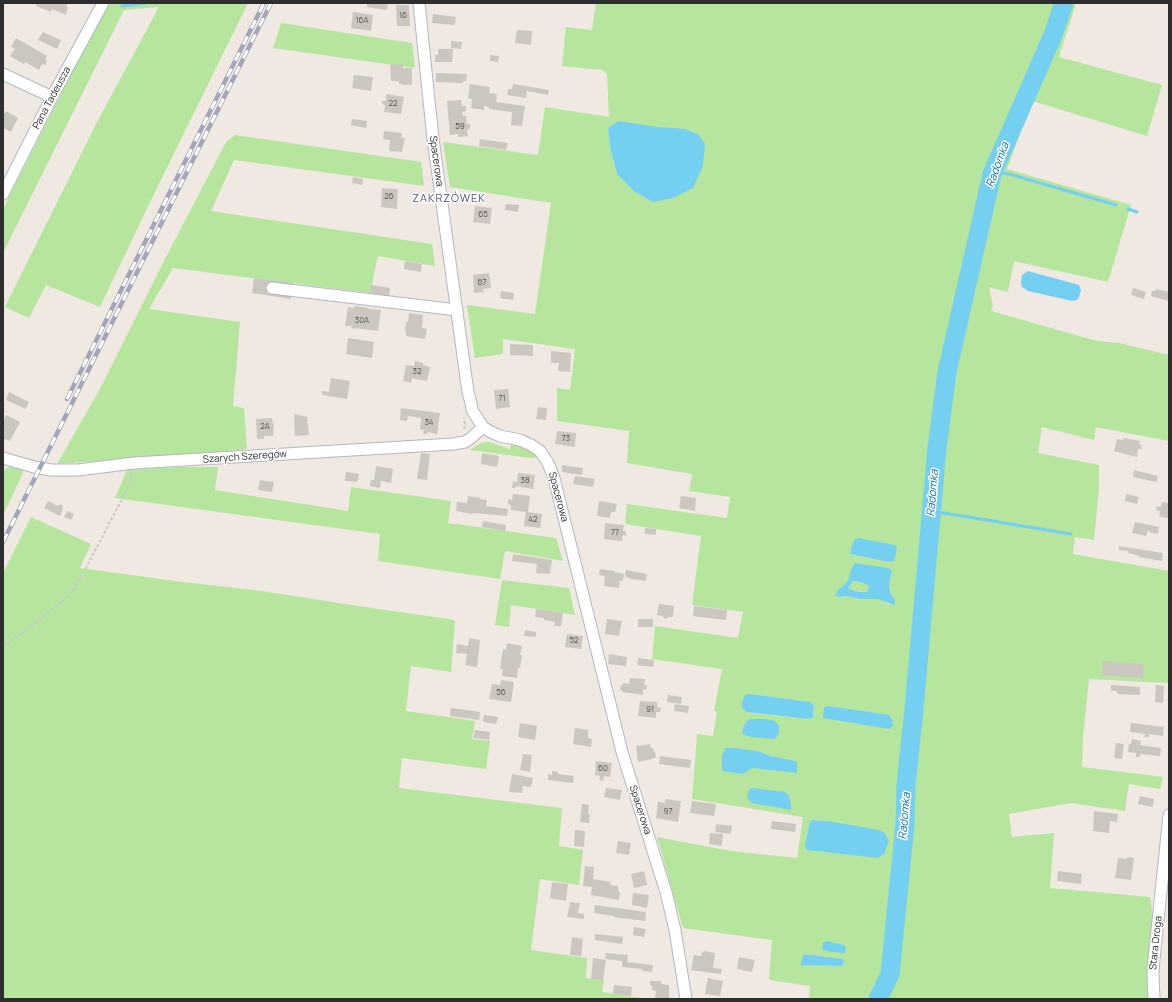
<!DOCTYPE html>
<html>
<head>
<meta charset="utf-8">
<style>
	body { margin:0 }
	#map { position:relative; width:1172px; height:1002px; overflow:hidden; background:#efe9e1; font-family:Manrope,sans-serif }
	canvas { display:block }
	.frame { position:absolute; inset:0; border:4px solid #2e2e2e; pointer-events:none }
</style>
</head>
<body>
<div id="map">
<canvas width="1172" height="1002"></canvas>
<div class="frame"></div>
</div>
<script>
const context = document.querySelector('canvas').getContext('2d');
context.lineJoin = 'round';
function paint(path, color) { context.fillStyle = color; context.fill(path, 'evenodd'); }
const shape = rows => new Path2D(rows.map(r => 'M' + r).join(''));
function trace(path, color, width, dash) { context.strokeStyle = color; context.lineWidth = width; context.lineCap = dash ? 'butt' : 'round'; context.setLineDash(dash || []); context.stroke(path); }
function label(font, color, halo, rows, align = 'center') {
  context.font = font + ' Manrope,sans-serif'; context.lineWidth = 3; context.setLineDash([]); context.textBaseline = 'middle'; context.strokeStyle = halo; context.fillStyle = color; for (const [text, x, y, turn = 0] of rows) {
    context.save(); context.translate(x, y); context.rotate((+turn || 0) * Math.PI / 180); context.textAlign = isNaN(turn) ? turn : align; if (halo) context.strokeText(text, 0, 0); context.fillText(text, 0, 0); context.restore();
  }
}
const green = shape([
	[107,3,248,3,152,198,100,307,46,285,29,318,5,307,96,124,159,7,124,10,3,253,3,209],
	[596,3,1076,3,1059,57,1162,85,1147,136,1032,101,1007,169,1131,205,1108,282,1014,261,1008,292,989,287,993,306,991,311,1097,341,1119,343,1169,355,1169,441,1096,427,1094,440,1042,427,1038,453,1099,465,1099,489,1094,540,1075,537,1073,554,1169,571,1169,683,1089,679,1083,737,1082,767,1163,777,1160,789,1129,784,1125,811,1071,803,1009,814,1012,837,1054,833,1050,888,1150,897,1154,925,1149,999,809,999,810,986,769,980,772,940,683,928,657,837,731,851,797,858,803,817,692,799,697,734,713,736,717,712,714,711,722,669,652,659,655,626,738,638,743,612,692,605,701,536,625,524,627,504,727,518,730,497,689,491,692,474,627,463,629,431,557,421,557,388,570,390,575,349,503,339,503,354,475,358,467,305,535,314,551,203,450,187,443,142,538,155,545,107,609,117,607,74,602,70,562,66,566,27,592,30],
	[658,127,662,127,617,174,610,148,608,128],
	[854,540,888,562,850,554,851,548],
	[850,576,891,576,889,587,891,594,895,600,890,604,877,599,860,599,846,596,840,597,836,596,838,590,848,581],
	[751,694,810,702,814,705,813,718,808,719,747,712],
	[751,751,761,752,771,756,791,760,797,772,752,768,722,771,722,757],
	[884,832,840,853,807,850],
	[804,954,842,959,844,963,842,966,802,965],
	[281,23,412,43,415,68,273,48],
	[235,135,421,162,424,186,234,160,211,211,432,244,435,266,378,256,370,293,173,268,149,309,240,322,233,406,244,408,247,449,209,453,57,464,101,387,165,259,226,142],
	[485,442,489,442,510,449,511,445,515,445,531,452,537,458,530,458,470,450,481,443],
	[10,466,23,470,22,475,3,515,3,473,5,469],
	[179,467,218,467,215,490,348,511,351,487,451,501,448,523,556,538,563,561,505,551,500,579,378,561,380,534,115,498,127,470],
	[31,517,91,544,80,568,183,582,262,591,351,605,455,620,451,672,411,666,406,711,475,721,472,739,490,741,486,769,402,758,399,788,562,808,559,846,583,850,579,885,540,879,531,950,587,958,586,978,604,980,602,992,648,999,3,999,3,573],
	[502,580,569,588,575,615,511,605,509,627,495,625],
	[857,581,868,585,869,588,867,592,855,591,848,588,852,582]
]);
const water = shape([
	[618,121,658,127,685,129,698,134,705,144,703,166,693,188,673,198,653,202,634,191,617,174,610,148,608,128],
	[1028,271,1079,285,1081,290,1079,297,1077,300,1072,301,1028,291,1022,287,1021,282,1022,275],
	[858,538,895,545,897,548,894,561,888,562,850,554,851,548,854,540],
	[855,563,888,568,892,571,889,587,891,594,895,600,895,605,877,599,860,599,846,596,840,597,835,596,838,590,848,581,852,567],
	[857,581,868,585,869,588,867,592,861,592,855,591,848,588,852,582],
	[751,694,810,702,814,705,813,718,808,719,747,712,742,708,742,703,745,695],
	[828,706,889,715,892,719,893,726,889,729,823,718,824,707],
	[749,719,764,719,775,721,779,726,779,733,775,739,751,737,742,734,744,725],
	[725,748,735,748,761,752,771,756,791,760,797,762,797,773,752,768,743,774,722,771,722,757],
	[752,788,785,792,789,796,791,804,791,810,752,803,747,798,749,790],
	[813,820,833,822,874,829,884,832,889,841,884,854,878,858,807,850,805,846,810,821],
	[826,941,844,945,846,948,845,953,832,952,823,950,822,948,823,943],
	[804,954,843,959,844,963,842,966,801,965,802,959]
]);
const stream = shape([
	[122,6,147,3],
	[992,174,1003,173,1009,174,1116,205],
	[1128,209,1137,212],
	[932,511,1071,534]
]);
const river = shape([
	[878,999,890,974,905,824,906,785,914,709,937,448,947,372,992,174,1053,35,1064,3]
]);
const building = shape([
	[37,3,68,3,66,7,68,7,66,15,52,9,51,12,36,6],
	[367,3,388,3,387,10,367,7],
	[396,5,409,5,410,26,397,26],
	[353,12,373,15,371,31,351,28],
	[433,14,456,17,455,25,432,23],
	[517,30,532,31,531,45,515,43],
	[43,32,61,40,57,49,38,40],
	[16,38,47,56,45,60,47,61,45,65,42,64,39,70,25,62,24,64,10,56,15,49,11,47],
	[451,41,462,42,461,49,451,48],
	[438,49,453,49,452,62,435,62,435,55,438,55],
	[490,55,499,56,498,62,490,61],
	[390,64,403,65,403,68,412,68,412,85,403,85,403,84,399,84,399,81,391,81],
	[436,73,467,74,466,81,463,81,463,83,436,82],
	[354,75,373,77,371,91,352,88],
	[470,84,490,87,489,93,497,94,496,102,525,106,522,126,511,125,512,112,489,109,489,107,484,106,484,110,471,108,472,99,468,98],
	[513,84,549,90,548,95,527,91,526,98,507,95,508,89,512,89],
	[386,94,404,97,401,114,384,112,385,105,382,104,382,101,386,101],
	[461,100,462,106,466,106,466,111,462,112,463,116,466,116,467,124,470,124,470,129,467,130,468,136,458,137,458,134,450,135,447,101],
	[6,111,18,118,11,132,3,128,3,116],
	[352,119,367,121,366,128,351,125],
	[384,131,402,133,401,138,405,138,402,152,389,151,390,140,383,139],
	[480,139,508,143,506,150,479,146],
	[353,177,363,179,362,185,352,183],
	[382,188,398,189,397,209,381,207],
	[506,204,519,205,518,212,505,210],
	[475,206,492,208,490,224,473,222],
	[405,261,422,264,421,272,404,269],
	[489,273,491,288,483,289,484,292,474,293,473,275],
	[254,278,293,283,291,299,252,293],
	[371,285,390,288,389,296,370,293],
	[1133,288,1146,292,1144,299,1131,295],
	[1156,289,1169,292,1169,301,1151,296,1152,291,1156,291],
	[501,291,514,293,513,300,500,298],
	[355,306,369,308,368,309,381,310,379,323,378,331,363,329,351,328,352,326,345,326,348,307,354,308],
	[409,313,423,315,422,328,427,329,425,339,406,336,406,331,405,330,406,321,408,322],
	[348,338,374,342,372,358,346,354],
	[510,344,533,345,533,356,510,355],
	[551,351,571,353,570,372,558,371,559,363,551,363],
	[415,361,423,363,423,365,430,367,427,381,412,378,411,383,403,381,406,365,414,366],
	[331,378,350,381,347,399,322,395,322,391,329,392],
	[508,389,510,407,496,409,494,390],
	[9,392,29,402,26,409,6,400],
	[538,407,547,408,546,420,536,419],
	[401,408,440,413,437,434,428,432,427,434,423,434,424,430,420,429,421,418,408,416,407,421,400,420],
	[294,414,307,417,309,435,295,436],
	[6,415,20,422,10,441,5,439,3,444,3,422],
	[272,418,273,424,274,424,273,436,264,436,264,439,257,439,256,419],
	[557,431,576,433,575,447,555,444],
	[1124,438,1140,441,1139,444,1142,445,1141,449,1138,449,1137,457,1114,451,1117,439,1123,440],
	[421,453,430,454,427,480,417,479],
	[482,453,499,456,497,467,481,464],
	[562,465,583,468,582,475,562,472],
	[376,466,393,469,391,483,381,481,380,488,370,486,371,480,374,480],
	[1134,470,1158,476,1156,482,1133,477],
	[346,472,359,474,357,482,345,481],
	[518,473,535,475,533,489,516,486,516,488,512,488,513,481,517,482],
	[575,476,595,479,593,487,573,484],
	[260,480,274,482,272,492,258,490],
	[513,494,530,496,528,512,542,514,540,528,524,526,526,512,511,510,511,505,508,504,508,499,512,500],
	[1126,494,1139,497,1137,504,1125,501],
	[468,496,481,498,480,499,487,500,486,506,508,509,507,516,473,513,472,514,456,511,457,502,467,503],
	[681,496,696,498,695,511,679,508],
	[48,501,58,506,60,504,63,506,62,508,63,509,60,516,44,508],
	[599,501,617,504,615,512,611,512,610,518,597,516],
	[1162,502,1169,503,1169,519,1159,516,1160,511,1156,510,1157,506,1161,507],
	[67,511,74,514,71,520,64,517],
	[483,521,506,525,505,531,482,527],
	[1135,522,1159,527,1158,534,1149,532,1149,531,1148,530,1146,536,1132,533],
	[605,523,624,525,623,531,626,531,626,536,623,535,622,541,604,539],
	[645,528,656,529,656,535,645,534],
	[1119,546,1163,553,1162,561,1139,557,1139,556,1128,553,1128,551,1119,550],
	[513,554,552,560,550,574,536,573,537,564,512,561],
	[600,569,614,571,614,572,624,574,623,581,620,580,619,588,604,586,605,576,599,575],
	[626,570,647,574,646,581,631,579,625,576],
	[659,604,674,606,673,617,668,617,666,619,664,618,663,616,657,615],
	[694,606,727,610,726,620,693,616],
	[536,609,563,613,561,626,554,626,555,622,544,620,544,618,535,617],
	[607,619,622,621,619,636,605,634],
	[638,619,653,619,653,627,638,627],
	[525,630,536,632,536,637,524,636],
	[567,634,583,636,581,649,565,647],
	[469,638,480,640,477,667,465,665,467,654,456,653,457,644,468,646],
	[507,643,522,646,520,655,522,655,520,668,518,668,517,678,502,676,503,669,500,669,503,649,506,650],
	[609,654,627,657,626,666,608,664],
	[638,658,654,660,653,667,637,665],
	[1103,661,1144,664,1143,678,1102,675],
	[630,678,645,679,644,685,647,685,646,690,643,689,643,695,623,692,620,689,621,686,624,683,629,684],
	[501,680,514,682,511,702,489,699,492,684,500,685],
	[1111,685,1140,687,1140,695,1117,694,1117,691,1111,691],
	[1156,685,1164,686,1163,703,1155,702],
	[668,695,682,697,681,704,667,702],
	[640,701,657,702,657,707,661,708,660,712,656,712,656,718,638,716],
	[675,704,689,706,688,713,674,711],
	[451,708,480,712,479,720,450,716],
	[484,715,498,717,496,724,483,722],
	[520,723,537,726,535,740,518,737],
	[1131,723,1164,727,1163,736,1149,734,1149,737,1144,737,1145,734,1130,732],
	[575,728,588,730,588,738,592,739,591,747,573,744],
	[475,730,490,732,489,740,473,738],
	[1132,739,1141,741,1140,745,1161,748,1160,756,1140,754,1140,757,1136,757,1136,753,1128,752,1129,744,1131,744],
	[1116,743,1124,744,1122,759,1114,758],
	[650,744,651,748,653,748,654,752,655,752,656,758,652,758,652,759,638,762,636,746],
	[523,754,532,755,530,772,520,770],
	[660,756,691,760,690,768,659,764],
	[596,761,612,763,610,777,604,776,603,781,599,780,600,776,595,775],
	[552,771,558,772,558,774,574,776,573,783,548,780,548,774,552,775],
	[512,774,533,778,531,787,523,786,522,793,509,792],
	[606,788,622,790,620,800,604,797],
	[1140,796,1154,799,1153,807,1138,804],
	[665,799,681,801,678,822,656,818,658,802,665,803],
	[692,801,716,804,714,816,690,813],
	[582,804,589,805,588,814,590,814,589,823,580,822],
	[1094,811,1118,814,1117,822,1110,821,1109,833,1093,831],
	[772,821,796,824,795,832,771,829],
	[716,824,732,826,731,834,715,832],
	[575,830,585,831,584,847,574,846],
	[710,833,723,834,722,846,709,844],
	[618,841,631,843,629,855,616,853],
	[1128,857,1134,858,1131,880,1115,878,1118,858,1127,859],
	[585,866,594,867,593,879,611,882,610,885,618,886,618,891,620,892,619,900,591,895,592,887,583,886],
	[644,871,647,885,634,888,631,874],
	[1058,871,1082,874,1081,884,1057,881],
	[552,882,568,884,566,901,550,898],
	[633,893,649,895,647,908,632,905,632,904],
	[570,902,580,903,578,913,584,914,584,919,567,917],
	[595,905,646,912,645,921,613,917,613,916,594,913],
	[634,927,646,929,644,937,633,935],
	[595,934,623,937,622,944,595,940],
	[572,937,583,939,581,956,570,955],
	[704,951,715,953,713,968,722,969,721,974,691,970,694,955,701,956,702,952],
	[606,953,628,955,627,962,653,965,652,972,642,971,642,969,622,967,622,961,605,959],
	[739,957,755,960,752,972,737,969],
	[593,958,606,960,603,980,591,979],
	[708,978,723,981,720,996,705,994],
	[650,981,661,981,661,984,669,985,669,999,655,999,656,991,652,990,652,986,650,986],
	[614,985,632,987,631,996,613,994]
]);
const path = shape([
	[464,429,465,424,464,418],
	[3,647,39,620,68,596,77,585,130,484,132,472]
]);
const minor = shape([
	[419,3,433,139,468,392,471,403,472,410,483,427,489,431,500,436,520,440,531,445,540,451,548,463,554,478,622,752,666,892,675,930,686,999],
	[3,74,52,97],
	[3,194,52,97,103,3],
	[272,288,457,310],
	[3,458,34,467,51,470,78,470,134,463,453,444,465,442,471,438,483,427],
	[1154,999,1153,974,1154,959,1169,815]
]);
const rail = shape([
	[67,399,264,3],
	[3,542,271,3]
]);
const numberNames = [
	["16",403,16],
	["16A",362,21],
	["22",393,104],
	["59",460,127],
	["26",389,197],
	["65",483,215],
	["67",482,283],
	["30A",362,321],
	["32",417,372],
	["71",502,399],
	["34",429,423],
	["2A",265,427],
	["73",566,439],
	["38",525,481],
	["42",533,520],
	["77",615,533],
	["52",574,641],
	["56",501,693],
	["91",650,710],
	["60",603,769],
	["97",668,812]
];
const streetNames = [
	["Pana Tadeusza",52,98,-62],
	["Spacerowa",436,161,82],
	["Szarych Szeregów",245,457,-4],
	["Spacerowa",558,497,75],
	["Spacerowa",640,810,72],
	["Stara Droga",1156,943,-84]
];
const waterNames = [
	["Radomka",998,165,-70],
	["Radomka",933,493,-85],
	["Radomka",905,816,-85]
];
const neighbourhoodNames = [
	["ZAKRZÓWEK",449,199]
];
paint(green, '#b6e59e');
paint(water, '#75cff0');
trace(stream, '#75cff0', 3);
trace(river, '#75cff0', 19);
paint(building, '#cbc7bf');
trace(minor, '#b4b7c1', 13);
trace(path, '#c9c9c9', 2, [3, 2]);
trace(minor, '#fff', 11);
trace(rail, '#a3a6b8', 4.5);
trace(rail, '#fff', 3, [9]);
label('8px', '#555452', null, numberNames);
label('10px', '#2e2e2e', '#fff', streetNames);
label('italic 11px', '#0d6fa3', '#fff', waterNames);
context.letterSpacing = '1px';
label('11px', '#4d5680', '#fff', neighbourhoodNames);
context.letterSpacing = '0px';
</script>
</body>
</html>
